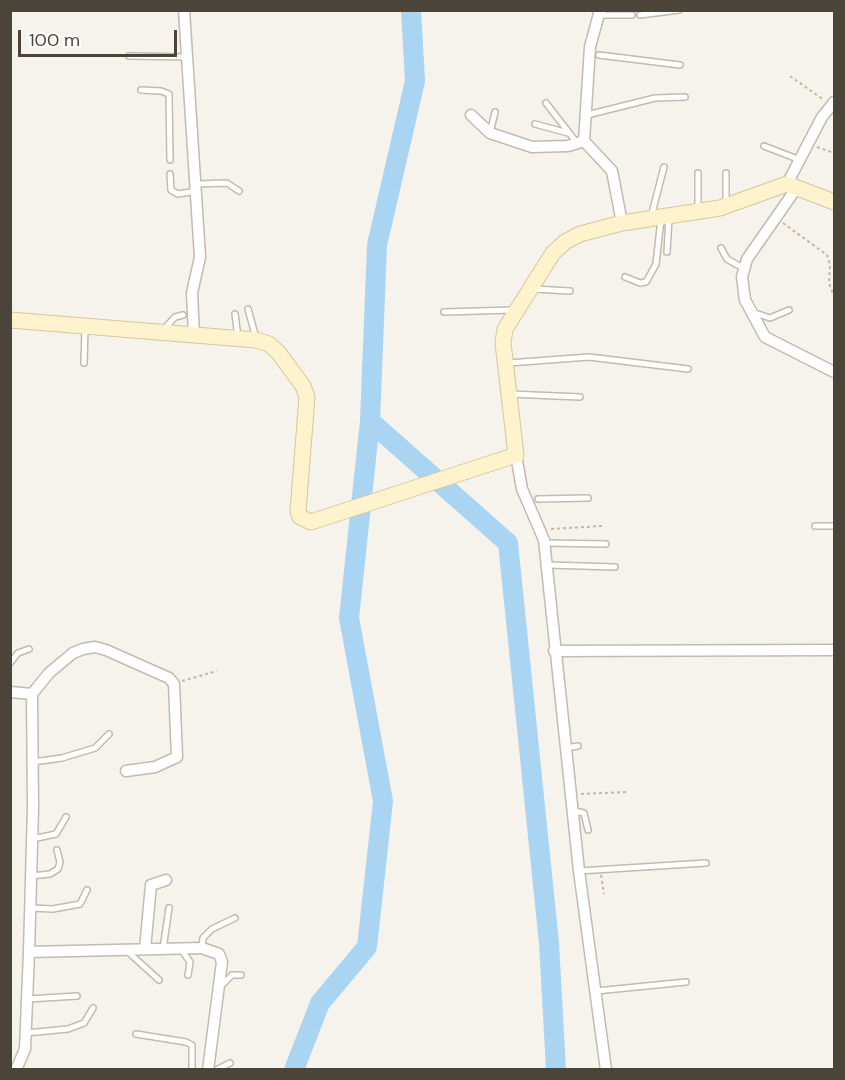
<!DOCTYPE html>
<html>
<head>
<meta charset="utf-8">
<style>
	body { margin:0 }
	#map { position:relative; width:845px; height:1080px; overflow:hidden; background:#f6f3ec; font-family:"DM Sans",sans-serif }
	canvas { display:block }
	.frame { position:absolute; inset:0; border:12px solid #4b4439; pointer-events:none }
	.scale { position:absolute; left:18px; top:30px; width:159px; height:27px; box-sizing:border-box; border:3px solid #4b4439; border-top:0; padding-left:8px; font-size:18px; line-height:21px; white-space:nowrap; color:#4b4439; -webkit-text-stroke:4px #fff; paint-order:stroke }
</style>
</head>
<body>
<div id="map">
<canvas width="845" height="1080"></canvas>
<div class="frame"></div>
<div class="scale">100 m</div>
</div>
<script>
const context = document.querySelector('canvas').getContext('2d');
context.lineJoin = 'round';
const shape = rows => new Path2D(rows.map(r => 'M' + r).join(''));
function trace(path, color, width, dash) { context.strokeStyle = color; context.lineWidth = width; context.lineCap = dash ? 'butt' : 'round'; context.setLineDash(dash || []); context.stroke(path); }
const river = shape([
	[411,10,415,81,377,245,370,421,508,543,549,943,556,1070],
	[294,1070,320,1003,367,947,383,801,349,618,370,421]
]);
const path = shape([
	[790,76,824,100],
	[817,147,834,153],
	[783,223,827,255,830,265,829,283,834,296],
	[551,529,602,526],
	[182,681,217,671],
	[581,794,628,792],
	[601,875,604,894]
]);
const service = shape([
	[599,15,632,15],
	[640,15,679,10],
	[599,55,680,65],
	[129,56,187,57],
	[141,90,161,91,169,94,170,160],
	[546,103,577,143],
	[587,115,655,98,685,97],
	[535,124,568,133],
	[490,133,495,112],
	[764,146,800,160],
	[170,174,171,190,178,194,197,191],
	[196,184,227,183,239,191],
	[726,205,726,173],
	[698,210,698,173],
	[651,217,664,167],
	[721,248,727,259,743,268],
	[667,252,669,217],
	[625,277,640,283,646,282,650,275,656,264,661,219],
	[534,289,570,291],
	[248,309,256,338],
	[444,312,513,310],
	[755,313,770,318,789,310],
	[235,314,238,337],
	[164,329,175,317,183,315],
	[84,363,85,328],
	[508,363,589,357,688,369],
	[510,394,580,397],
	[538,499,588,498],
	[815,526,834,526],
	[545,543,606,544],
	[548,565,615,567],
	[10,663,18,653,29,649],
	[565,748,578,746],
	[33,762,62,758,95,748,109,734],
	[574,811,584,813,588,830],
	[32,839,56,834,66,817],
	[579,871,706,863],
	[31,876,50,874,58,869,60,862,57,850],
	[31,908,53,909,80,904,87,890],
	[202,948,203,938,212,929,235,918],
	[163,949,169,908],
	[181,949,190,962,188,975],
	[127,951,159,980],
	[221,986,232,975,241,975],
	[596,991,686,982],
	[28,999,77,996],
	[26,1033,68,1029,84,1023,93,1008],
	[136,1034,186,1042,192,1045,192,1070],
	[216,1070,230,1063]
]);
const minor = shape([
	[184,10,200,257,192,293,194,335],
	[471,115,490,133,532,147,568,146,584,141],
	[584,141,590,47,600,10],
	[584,141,612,171,622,223],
	[787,184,822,117,834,102],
	[798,186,747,259,742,277,745,300,765,337,834,372],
	[516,455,522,489,544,540,579,871,606,1070],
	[554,651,834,650],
	[10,692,32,694],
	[145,949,151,885,166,880],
	[29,952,202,948,219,954,222,962,208,1070],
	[16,1070,25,1049,29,952,33,807,32,694,49,673,73,653,83,649,95,647,106,650,169,678,174,684,177,757,155,767,126,771]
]);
const secondary = shape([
	[10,320,256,340,269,344,278,352,303,386,307,397,298,511,300,517,311,522,516,455,503,343,505,329,553,253,565,242,580,234,622,223,720,208,787,184,834,202]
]);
trace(river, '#a9d4f2', 20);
trace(service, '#c2bbae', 8);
trace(minor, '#c2bbae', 13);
trace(secondary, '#d6c79b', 17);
trace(path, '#c4b79f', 2, [3, 3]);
trace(service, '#fff', 5);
trace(minor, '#fff', 10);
trace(secondary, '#fff3cd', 15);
</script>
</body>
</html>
